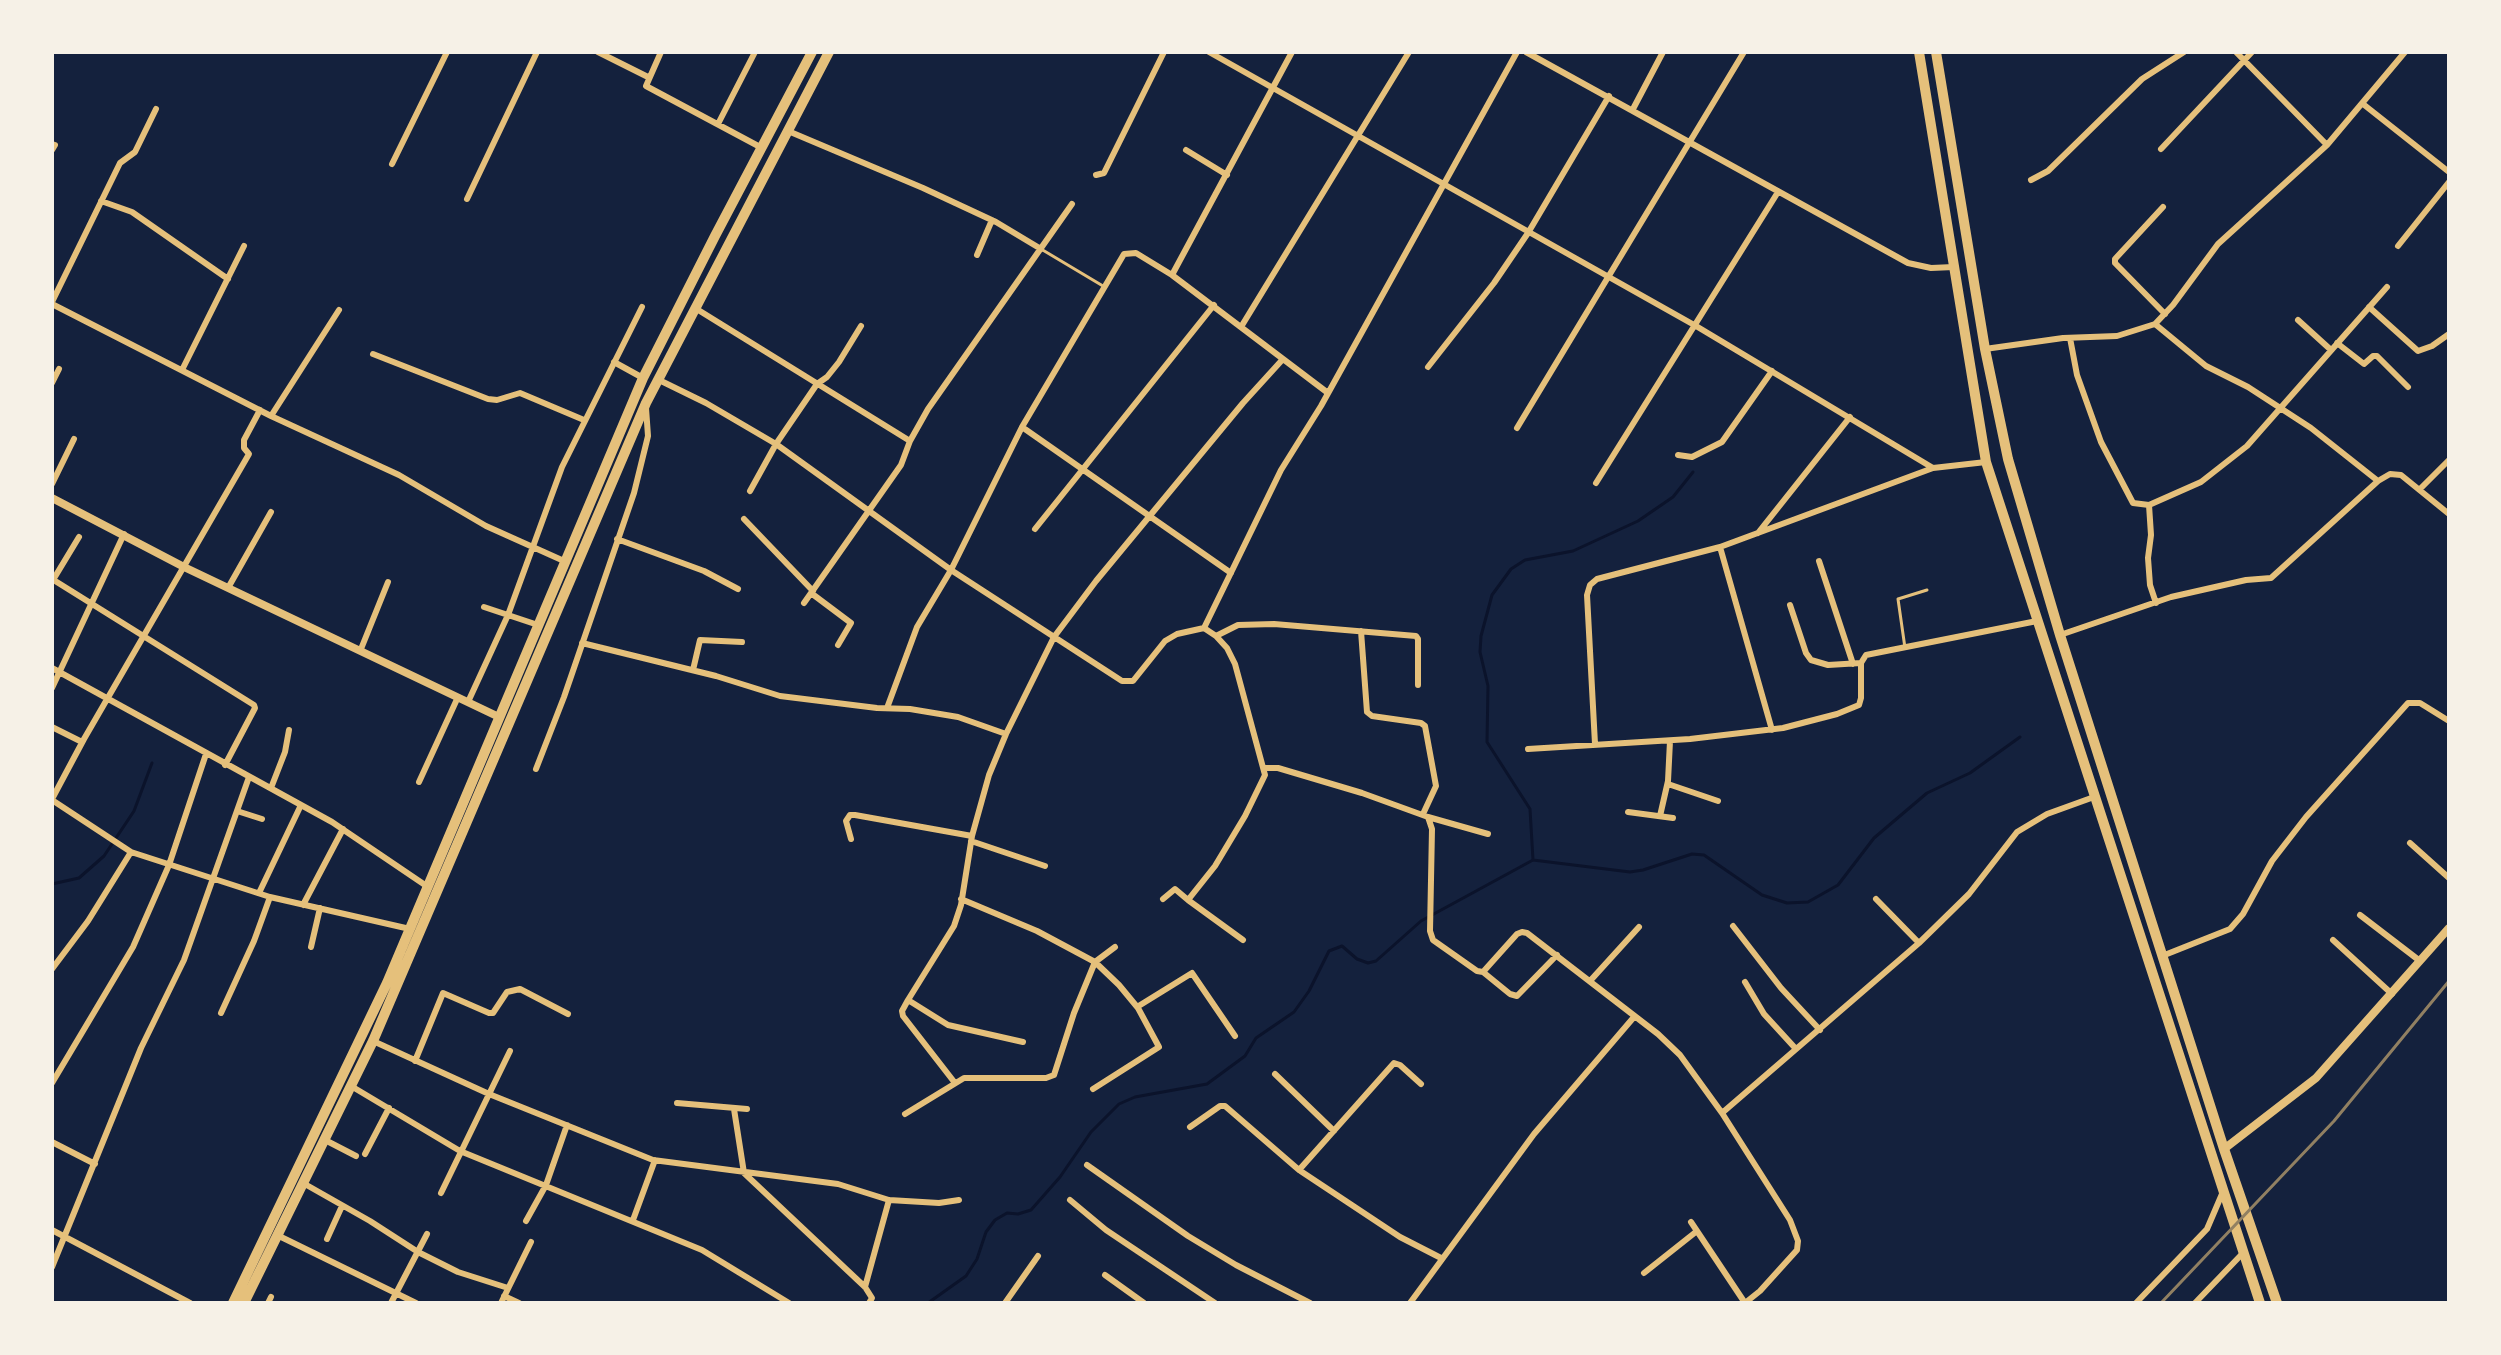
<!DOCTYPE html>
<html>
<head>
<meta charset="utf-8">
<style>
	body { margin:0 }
	#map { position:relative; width:2501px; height:1355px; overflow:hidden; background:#14213d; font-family:"Source Sans 3",sans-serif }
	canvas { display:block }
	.frame { position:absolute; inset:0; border:54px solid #f6f1e7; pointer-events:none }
</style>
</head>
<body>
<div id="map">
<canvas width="2501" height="1355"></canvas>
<div class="frame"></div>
</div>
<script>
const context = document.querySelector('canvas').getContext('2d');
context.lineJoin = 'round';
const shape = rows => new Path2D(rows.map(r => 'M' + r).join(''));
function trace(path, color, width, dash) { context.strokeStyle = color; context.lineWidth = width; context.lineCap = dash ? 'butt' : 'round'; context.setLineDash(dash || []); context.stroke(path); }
const stream = shape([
	[1533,860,1630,872,1643,870,1692,854,1704,855,1762,895,1787,903,1808,902,1838,885,1874,838,1927,793,1970,773,2020,737],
	[52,884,79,878,104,856,134,811,152,763],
	[928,1303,966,1276,977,1259,986,1232,995,1220,1007,1213,1018,1214,1031,1210,1060,1177,1091,1132,1119,1104,1135,1097,1207,1084,1245,1056,1256,1038,1294,1012,1309,991,1329,951,1342,946,1357,959,1368,963,1376,961,1421,921,1533,860,1530,809,1487,742,1488,686,1480,652,1481,636,1492,595,1511,569,1525,560,1573,551,1638,521,1673,497,1693,472]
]);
const service = shape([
	[1041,249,1103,286],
	[1905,648,1898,599,1927,590]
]);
const minor = shape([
	[598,52,648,77],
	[661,52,646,86,762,148],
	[1209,52,1696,326,1933,468,1986,462],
	[1526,52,1908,263,1931,268,1954,267],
	[2236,52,2327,145],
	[2363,104,2449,172],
	[1633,109,1663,52],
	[718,124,755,52],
	[788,131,923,188,996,222,1041,249],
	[52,144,55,145,52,150],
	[2161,149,2252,52],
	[1186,150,1227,175],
	[392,164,447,52],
	[1096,175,1104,173,1164,52],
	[2031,180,2048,171,2142,79,2184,52],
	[467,199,537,52],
	[101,201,132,212,228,279],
	[2163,207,2115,259,2115,263,2165,314],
	[2398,246,2449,182],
	[977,255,992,220],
	[1172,275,1292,52],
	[52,302,120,163,135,152,156,109],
	[52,304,271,416,399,475,486,526,564,561],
	[2369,307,2418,351,2432,346,2449,334],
	[695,308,910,441],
	[2298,320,2331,350],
	[2155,324,2206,366,2248,387,2311,428,2378,481,2390,474,2401,475,2449,514],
	[1241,327,1409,52],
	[2070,338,2077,375,2101,442,2133,503,2149,505,2201,482,2247,446,2387,287],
	[2337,343,2364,364,2373,356,2377,356,2408,387],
	[1985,349,2063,338,2117,336,2155,324,2173,305,2218,244,2327,145,2405,52],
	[373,354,488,399,497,400,520,393,584,420],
	[614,362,643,378],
	[1428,367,1494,283,1528,233,1609,96],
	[182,370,244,246],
	[657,379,706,403,776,444,951,570,1122,681,1133,681,1165,641,1177,634,1204,628,1216,636,1227,648,1235,664,1265,775,1245,816,1215,866,1188,900,1243,940],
	[52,383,59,369],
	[271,416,339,310],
	[1022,427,1231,573],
	[1517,428,1744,52],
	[1678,455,1692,457,1722,442,1772,371],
	[1596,483,1778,192],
	[52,484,74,439],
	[2420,489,2449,460],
	[750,491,776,444,817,384,827,377,839,362,861,326],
	[2149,505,2151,535,2148,558,2150,585,2156,603],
	[744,519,813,591],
	[1035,529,1214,305],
	[1758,533,1850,417],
	[617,539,704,571,738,589],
	[1720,547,1772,730],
	[1819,561,1853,664],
	[52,579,254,705,255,708,225,765],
	[53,580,79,537],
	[228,588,271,512],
	[811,593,851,623,838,645],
	[804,603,901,465,910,441,928,409,1072,204],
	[1790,605,1806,653,1811,660,1828,665,1861,663],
	[484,607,538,625],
	[1204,628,1281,470,1321,406,1517,52],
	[1361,631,1367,712,1372,716,1421,723,1425,726,1436,786,1423,814],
	[2060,635,2171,597,2246,580,2271,578,2378,481],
	[1216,636,1238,625,1274,624,1416,636,1418,639,1418,685],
	[582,643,716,676,780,696,877,708,910,709,958,717,1006,734],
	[361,649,388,582],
	[52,668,332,822,428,887],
	[693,670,700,640,742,642],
	[52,688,124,534],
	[468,702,508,615,562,467,642,307],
	[887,708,917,627,951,570,1022,427,1124,254,1136,253,1172,275,1328,393],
	[52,727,82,742],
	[1595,744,1587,595,1590,585,1597,579,1720,547,1933,468],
	[1528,749,1690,739,1783,728,1837,714,1859,705,1861,698,1861,663,1866,655,2037,621],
	[1264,768,1278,768,1362,793,1428,817,1432,829,1430,931,1433,940,1477,971,1483,972,1517,934,1522,932,1527,933,1658,1034,1680,1055,1722,1113,1790,1220,1798,1241,1797,1250,1760,1291,1745,1303],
	[536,769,564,697,634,493,648,436,646,408],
	[419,782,458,697],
	[1668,784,1718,801],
	[271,788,285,752,289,730],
	[52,799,84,739,249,454,244,448,244,440,260,410],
	[52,800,131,852,270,897,410,929],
	[237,811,262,819],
	[1628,812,1673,818],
	[1660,816,1668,781,1670,741],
	[1428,817,1488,834],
	[851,839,846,821,850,815,855,815,972,836],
	[971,841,1045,866],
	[2410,843,2449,878],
	[259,893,301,805],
	[961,899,1037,931,1095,962,1119,985,1138,1008,1159,1047,1093,1089],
	[1163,899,1175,889,1188,900],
	[1876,899,1919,943],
	[303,905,343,829],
	[2360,915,2420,961],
	[1733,926,1781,988,1820,1030],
	[2333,940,2392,994],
	[311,947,320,908],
	[2162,956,2230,929,2243,914,2272,861,2306,817,2408,703,2420,703,2449,721],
	[52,969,88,921,131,852],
	[1483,972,1510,994,1517,996,1557,955],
	[1590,981,1639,927],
	[1745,982,1764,1014,1796,1049],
	[908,1000,902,1011,903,1016,955,1083],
	[1137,1007,1192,973,1235,1036],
	[221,1013,254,941,270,897],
	[373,1041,489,1094,653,1160,838,1184,889,1200,939,1203,959,1200],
	[1023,1042,948,1025,908,1000,954,926,961,905,972,836,989,775,1006,734,1054,637,1096,581,1243,403,1283,359],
	[415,1061,443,993,489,1013,493,1013,507,992,520,989,568,1014],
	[1275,1074,1334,1131],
	[52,1083,133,947,169,865,206,754],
	[1421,1084,1400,1065,1394,1063,1299,1170,1400,1237,1441,1258],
	[351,1086,460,1151,702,1250,789,1303],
	[677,1103,747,1109],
	[734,1109,744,1173,865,1287,872,1298,869,1303],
	[1722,1113,1919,943,1969,894,2017,832,2047,814,2094,797],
	[905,1114,964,1078,1046,1078,1054,1075,1074,1013,1095,962,1115,947],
	[1190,1127,1220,1106,1225,1106,1299,1170],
	[325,1140,356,1156],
	[52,1142,95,1164],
	[365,1154,389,1108],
	[1087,1165,1188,1236,1236,1265,1310,1303],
	[303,1183,370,1221,418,1252,458,1272,508,1288],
	[441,1193,510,1051],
	[1070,1200,1106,1230,1215,1303],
	[633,1220,655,1160],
	[526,1221,546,1185,567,1125],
	[1691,1222,1745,1303],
	[52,1230,190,1303],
	[277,1235,416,1303],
	[327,1239,342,1206],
	[52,1267,141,1048,184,960,249,777],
	[1644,1273,1697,1231],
	[1105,1275,1144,1303],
	[865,1287,889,1200],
	[504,1296,519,1303],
	[268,1303,271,1297],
	[391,1303,427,1234],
	[501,1303,531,1242],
	[1005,1303,1038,1256],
	[1410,1303,1534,1134,1634,1017],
	[2136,1303,2207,1229,2222,1194],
	[2195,1303,2243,1253]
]);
const tertiary = shape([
	[52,498,184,567,499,717],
	[2224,1149,2316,1078,2449,928]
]);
const primary = shape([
	[233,1303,387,983,643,378,715,236,812,52],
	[244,1303,373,1041,646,403,829,52]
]);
const trunk = shape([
	[1919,52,1986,462,2260,1303],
	[1936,52,1985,349,2008,459,2060,635,2224,1149,2277,1303]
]);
const rail = shape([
	[2161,1303,2334,1121,2449,981]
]);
trace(stream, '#0b132b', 3);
trace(service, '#e5c07b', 3);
trace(minor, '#e5c07b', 6);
trace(tertiary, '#e5c07b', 8);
trace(primary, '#e5c07b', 10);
trace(trunk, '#e5c07b', 10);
trace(rail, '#918062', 3);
</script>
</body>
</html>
